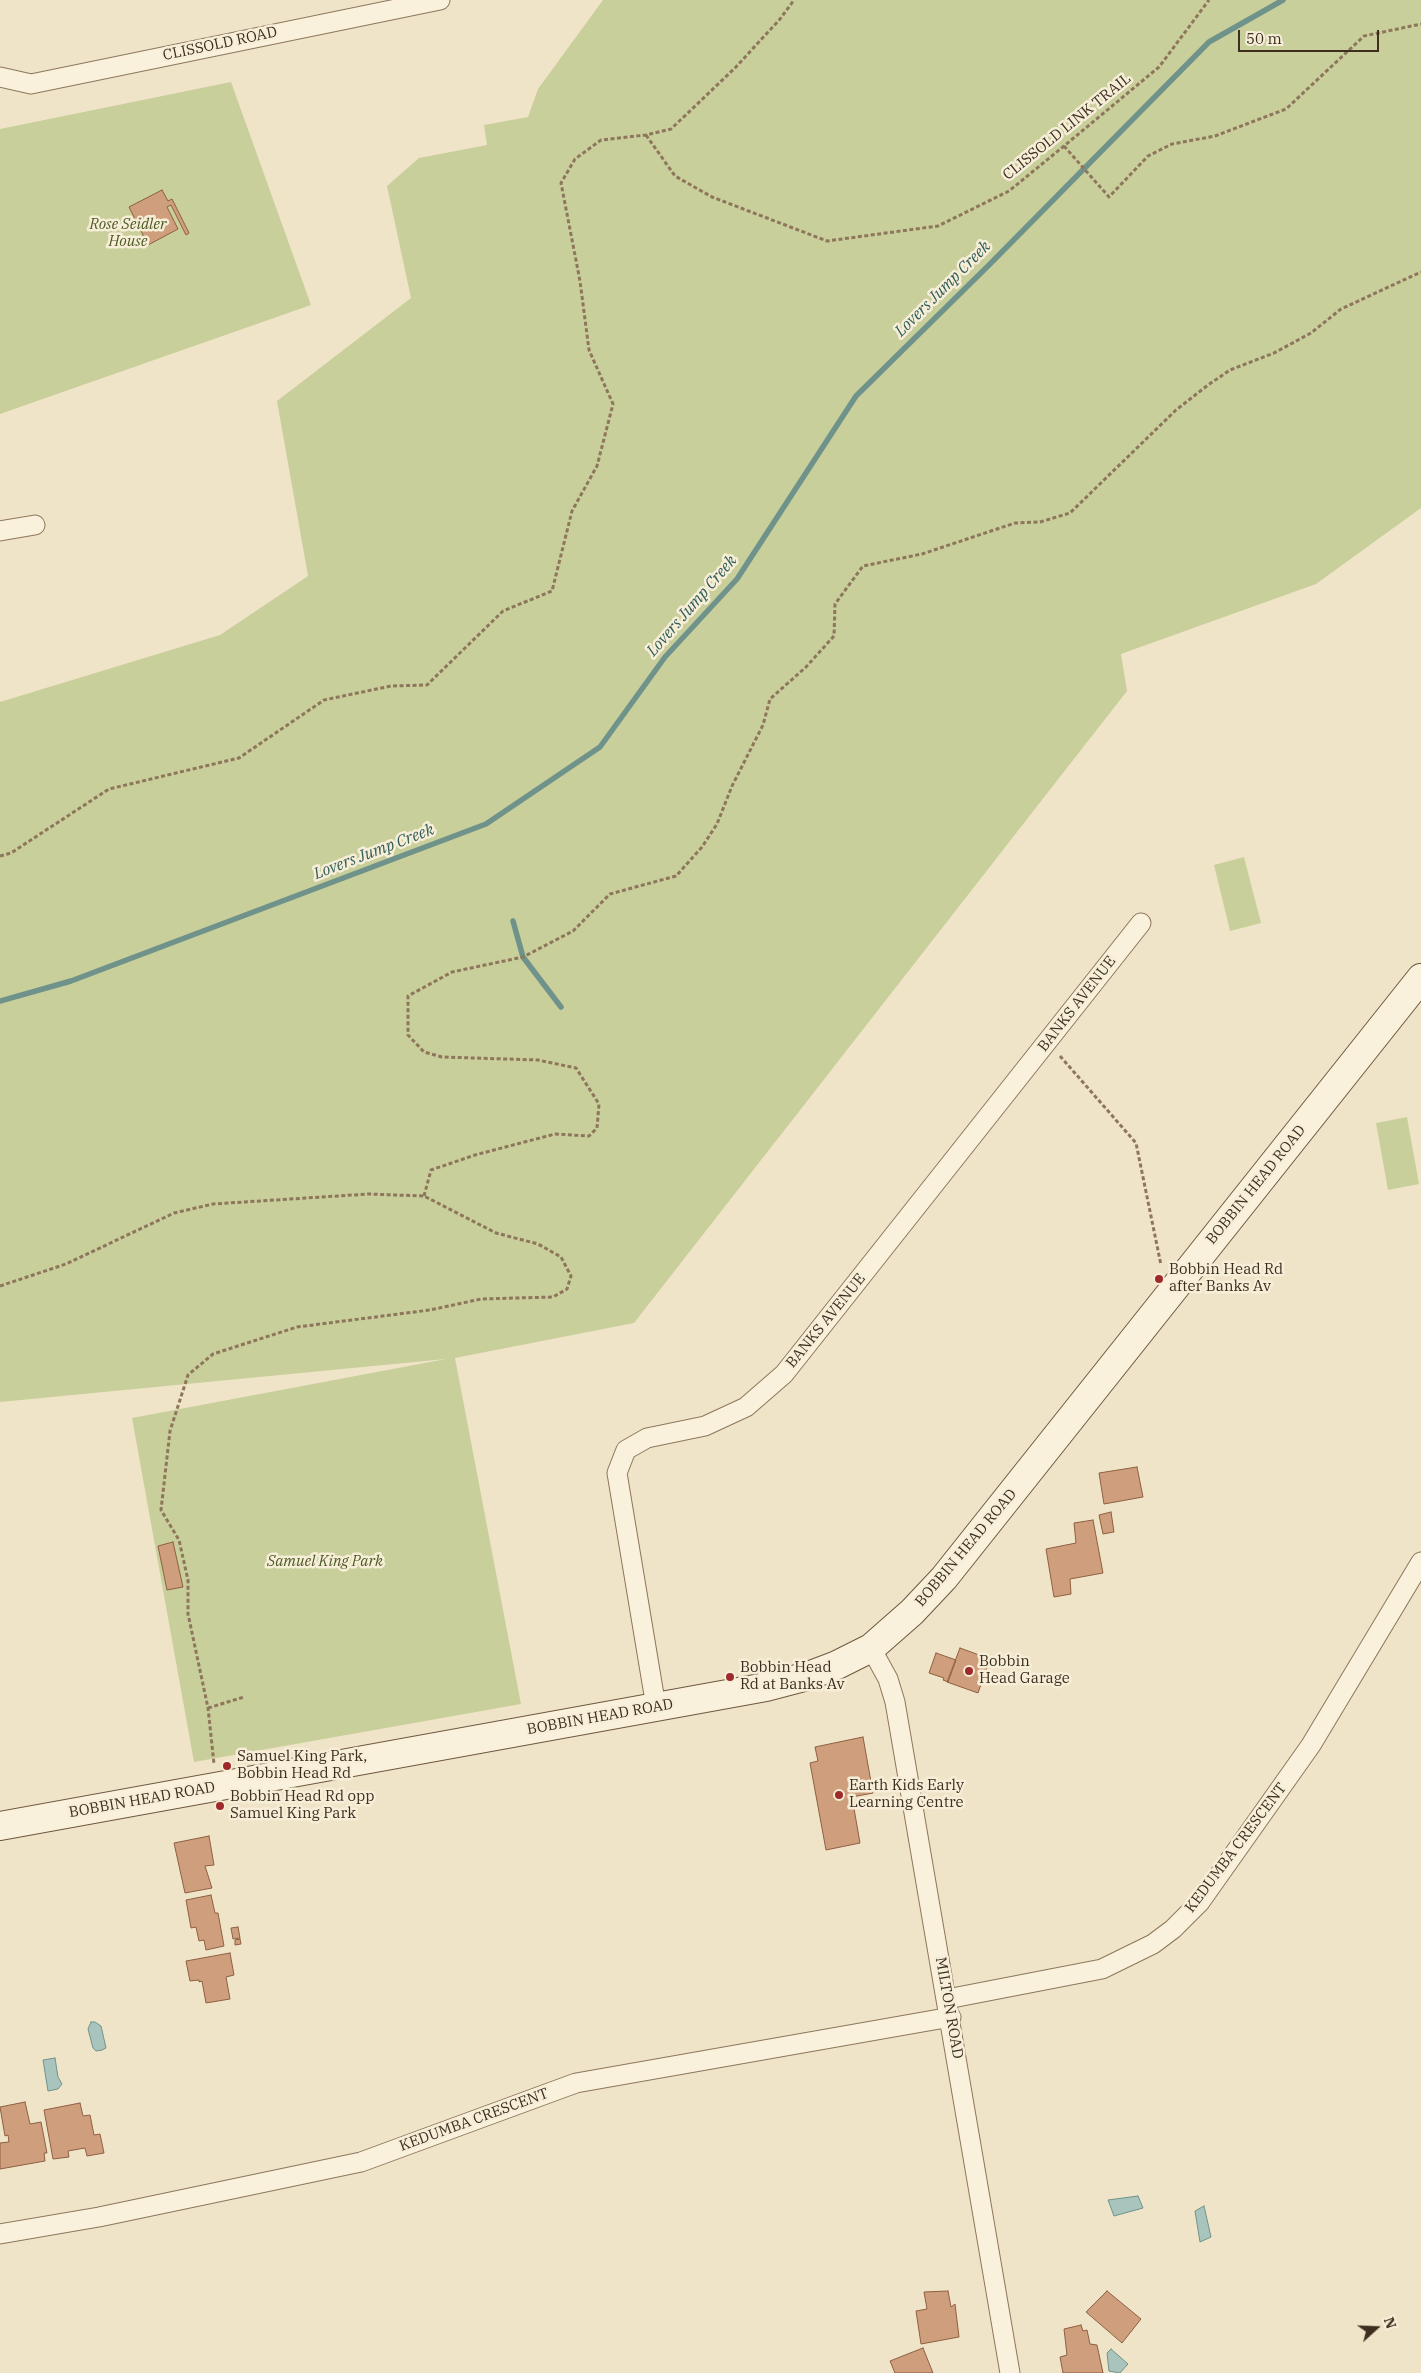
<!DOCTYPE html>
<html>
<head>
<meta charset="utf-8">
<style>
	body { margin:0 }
	#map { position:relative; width:1421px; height:2373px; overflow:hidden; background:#f0e4c8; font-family:"IBM Plex Serif",serif }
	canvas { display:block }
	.north { position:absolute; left:1351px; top:2303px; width:50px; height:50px; -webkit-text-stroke:4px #f7eed8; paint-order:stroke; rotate:70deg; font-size:14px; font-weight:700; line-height:20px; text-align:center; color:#3d2e20 }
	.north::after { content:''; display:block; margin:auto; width:18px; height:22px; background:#3d2e20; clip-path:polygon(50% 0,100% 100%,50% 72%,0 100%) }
	.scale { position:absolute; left:1238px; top:30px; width:141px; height:22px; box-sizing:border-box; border:2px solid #3d2e20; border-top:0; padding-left:6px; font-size:15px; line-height:18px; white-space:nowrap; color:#3d2e20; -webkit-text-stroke:4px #f7eed8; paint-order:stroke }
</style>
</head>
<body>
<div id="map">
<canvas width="1421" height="2373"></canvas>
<div class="north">N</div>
<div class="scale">50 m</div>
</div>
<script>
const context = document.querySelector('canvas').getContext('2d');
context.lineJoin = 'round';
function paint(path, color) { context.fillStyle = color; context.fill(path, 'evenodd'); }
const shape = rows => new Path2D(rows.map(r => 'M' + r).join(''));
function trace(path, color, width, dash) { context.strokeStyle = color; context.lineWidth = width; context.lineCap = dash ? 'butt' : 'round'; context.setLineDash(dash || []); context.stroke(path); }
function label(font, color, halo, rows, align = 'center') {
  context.font = font + ' "IBM Plex Serif",serif'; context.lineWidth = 5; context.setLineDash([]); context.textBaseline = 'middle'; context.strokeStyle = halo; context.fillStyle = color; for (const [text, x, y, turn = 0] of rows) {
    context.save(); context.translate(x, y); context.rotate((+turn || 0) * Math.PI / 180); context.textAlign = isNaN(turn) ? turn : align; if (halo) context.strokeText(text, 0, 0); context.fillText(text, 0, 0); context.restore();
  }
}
const green = shape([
	[603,0,1421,0,1421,508,1316,584,1121,654,1127,691,634,1323,455,1358,521,1704,194,1762,132,1418,446,1359,0,1402,0,702,220,635,308,576,277,401,411,298,387,186,419,158,487,145,484,125,528,117,538,89],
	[231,82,311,305,0,414,0,129],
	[1244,857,1261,923,1230,931,1214,865],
	[1407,1117,1419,1184,1388,1190,1376,1123]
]);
const water = shape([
	[91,2022,95,2022,101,2026,106,2048,102,2050,96,2051,93,2048,88,2029,91,2022],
	[55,2058,58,2077,62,2084,58,2089,48,2091,43,2060,55,2058],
	[1138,2196,1143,2208,1114,2216,1108,2200,1138,2196],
	[1204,2206,1211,2237,1200,2242,1195,2211,1204,2206],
	[1111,2349,1128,2364,1120,2373,1109,2371,1107,2353,1111,2349]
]);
const stream = shape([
	[513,921,523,957,561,1007],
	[0,1001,71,981,486,824,600,747,665,657,737,579,856,396,989,265,1209,42,1283,0]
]);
const building = shape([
	[162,190,168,201,172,199,189,233,186,235,171,205,167,207,178,229,148,245,129,207,162,190],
	[1137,1467,1143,1497,1104,1504,1099,1473,1137,1467],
	[1111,1512,1114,1532,1103,1534,1099,1515,1111,1512],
	[1093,1520,1103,1573,1070,1579,1071,1594,1054,1597,1046,1549,1076,1543,1074,1523,1093,1520],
	[173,1542,183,1587,167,1590,158,1546,173,1542],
	[960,1648,990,1659,978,1693,947,1682,960,1648],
	[936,1653,956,1660,948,1682,943,1680,944,1678,929,1673,936,1653],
	[863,1737,873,1793,852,1797,860,1843,826,1850,810,1763,818,1761,815,1747,863,1737],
	[209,1836,214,1865,205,1866,212,1888,185,1893,174,1843,209,1836],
	[211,1895,215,1913,218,1913,224,1946,206,1950,204,1940,199,1941,196,1927,191,1928,186,1900,211,1895],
	[238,1927,240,1938,233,1939,231,1928,238,1927],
	[240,1939,241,1944,235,1945,235,1940,240,1939],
	[230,1953,234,1975,226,1977,230,1999,206,2003,202,1981,199,1982,199,1980,190,1981,186,1961,230,1953],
	[25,2102,30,2124,41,2122,47,2153,44,2153,45,2161,0,2169,0,2143,9,2142,8,2135,5,2136,0,2107,25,2102],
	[80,2103,83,2116,90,2115,94,2135,100,2134,104,2153,87,2156,85,2148,68,2151,69,2157,53,2159,44,2110,80,2103],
	[948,2291,951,2307,955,2304,959,2337,921,2344,916,2311,927,2309,924,2292,948,2291],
	[1107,2291,1141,2319,1122,2343,1086,2312,1107,2291],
	[1081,2325,1083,2331,1087,2330,1090,2344,1097,2345,1103,2373,1063,2373,1060,2357,1067,2355,1064,2329,1081,2325],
	[923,2348,933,2373,895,2373,890,2361,923,2348]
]);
const path = shape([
	[646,135,675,176,712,197,827,241,938,226,1009,191,1064,146,1159,67,1209,0],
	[1064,146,1109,197,1148,156,1172,144,1215,136,1286,109,1364,36,1421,24],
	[0,856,11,853,109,789,239,758,324,700,391,686,427,685,503,611,552,591,572,511,597,466,613,404,589,350,580,281,561,183,575,159,601,140,646,135,671,129,735,68,780,19,794,0],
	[1060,1056,1136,1143,1161,1265],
	[424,1196,431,1170,475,1155,555,1134,589,1136,597,1128,599,1104,576,1068,538,1060,442,1057,424,1052,408,1035,408,996,452,972,523,957,573,931,610,894,676,876,702,847,717,824,732,786,763,725,770,699,806,667,834,636,835,604,863,566,922,554,1015,523,1040,522,1070,513,1176,410,1208,385,1230,370,1274,353,1311,333,1341,309,1421,272],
	[0,1286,66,1264,174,1213,213,1204,368,1194,424,1196,496,1233,538,1244,561,1257,571,1276,567,1289,553,1297,481,1299,430,1310,297,1327,213,1354,188,1375,170,1431,161,1510,179,1540,188,1580,188,1614,208,1708,214,1764],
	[208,1708,244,1697]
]);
const street = shape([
	[0,77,31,84,440,0],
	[0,531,35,525],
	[871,1648,888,1679,895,1702,1010,2373],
	[656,1707,617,1473,626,1450,647,1438,705,1426,746,1407,784,1374,1141,923],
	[947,1999,1102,1969,1153,1944,1173,1929,1200,1902,1311,1745,1421,1562],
	[0,2234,99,2217,361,2162,576,2083,951,2017]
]);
const secondary = shape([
	[0,1826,766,1687,808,1676,837,1665,871,1648,912,1612,944,1578,1421,978]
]);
const markers = [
	[1159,1279,5,"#9e2a2b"],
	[969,1671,5,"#9e2a2b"],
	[730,1677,5,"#9e2a2b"],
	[227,1766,5,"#9e2a2b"],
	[839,1795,5,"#9e2a2b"],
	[220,1806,5,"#9e2a2b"]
];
const streetNames = [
	["CLISSOLD ROAD",220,44,-12],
	["CLISSOLD LINK TRAIL",1067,127,-39],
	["BANKS AVENUE",1077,1004,-52],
	["BOBBIN HEAD ROAD",1256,1185,-51],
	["BANKS AVENUE",826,1321,-51],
	["BOBBIN HEAD ROAD",966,1548,-50],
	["BOBBIN HEAD ROAD",600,1717,-10],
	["BOBBIN HEAD ROAD",142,1800,-10],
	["KEDUMBA CRESCENT",1236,1848,-53],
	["MILTON ROAD",949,2008,80],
	["KEDUMBA CRESCENT",474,2120,-20]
];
const parkNames = [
	["Rose Seidler",128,225],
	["House",128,242],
	["Samuel King Park",325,1562]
];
const poiNames = [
	["Bobbin Head Rd",1169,1270],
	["after Banks Av",1169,1287],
	["Bobbin",979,1662],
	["Head Garage",979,1679],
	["Bobbin Head",740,1668],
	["Rd at Banks Av",740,1685],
	["Samuel King Park,",237,1757],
	["Bobbin Head Rd",237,1774],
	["Earth Kids Early",849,1786],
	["Learning Centre",849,1803],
	["Bobbin Head Rd opp",230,1797],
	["Samuel King Park",230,1814]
];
const waterNames = [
	["Lovers Jump Creek",943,289,-45],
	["Lovers Jump Creek",692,606,-49],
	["Lovers Jump Creek",374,852,-21]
];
paint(green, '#c9cf9b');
paint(water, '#a9c4bc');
trace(water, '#6f938a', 1);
trace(stream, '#6f938a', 5.5);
paint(building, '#cf9f7d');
trace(building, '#8d5f41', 1);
trace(street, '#8d765c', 21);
trace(secondary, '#6f573f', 30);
trace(path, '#8d765c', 3, [4, 2.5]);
trace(street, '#faf1dc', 19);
trace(secondary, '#faf1dc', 28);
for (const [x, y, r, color] of markers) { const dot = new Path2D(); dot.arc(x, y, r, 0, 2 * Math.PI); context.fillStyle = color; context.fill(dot); trace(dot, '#f7eed8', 2); }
label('15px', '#3d2e20', '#f7eed8', streetNames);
label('italic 15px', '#4d5a26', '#f7eed8', parkNames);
label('15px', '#3d2e20', '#f7eed8', poiNames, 'left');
label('italic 16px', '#2f5d5a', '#f7eed8', waterNames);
</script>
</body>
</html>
